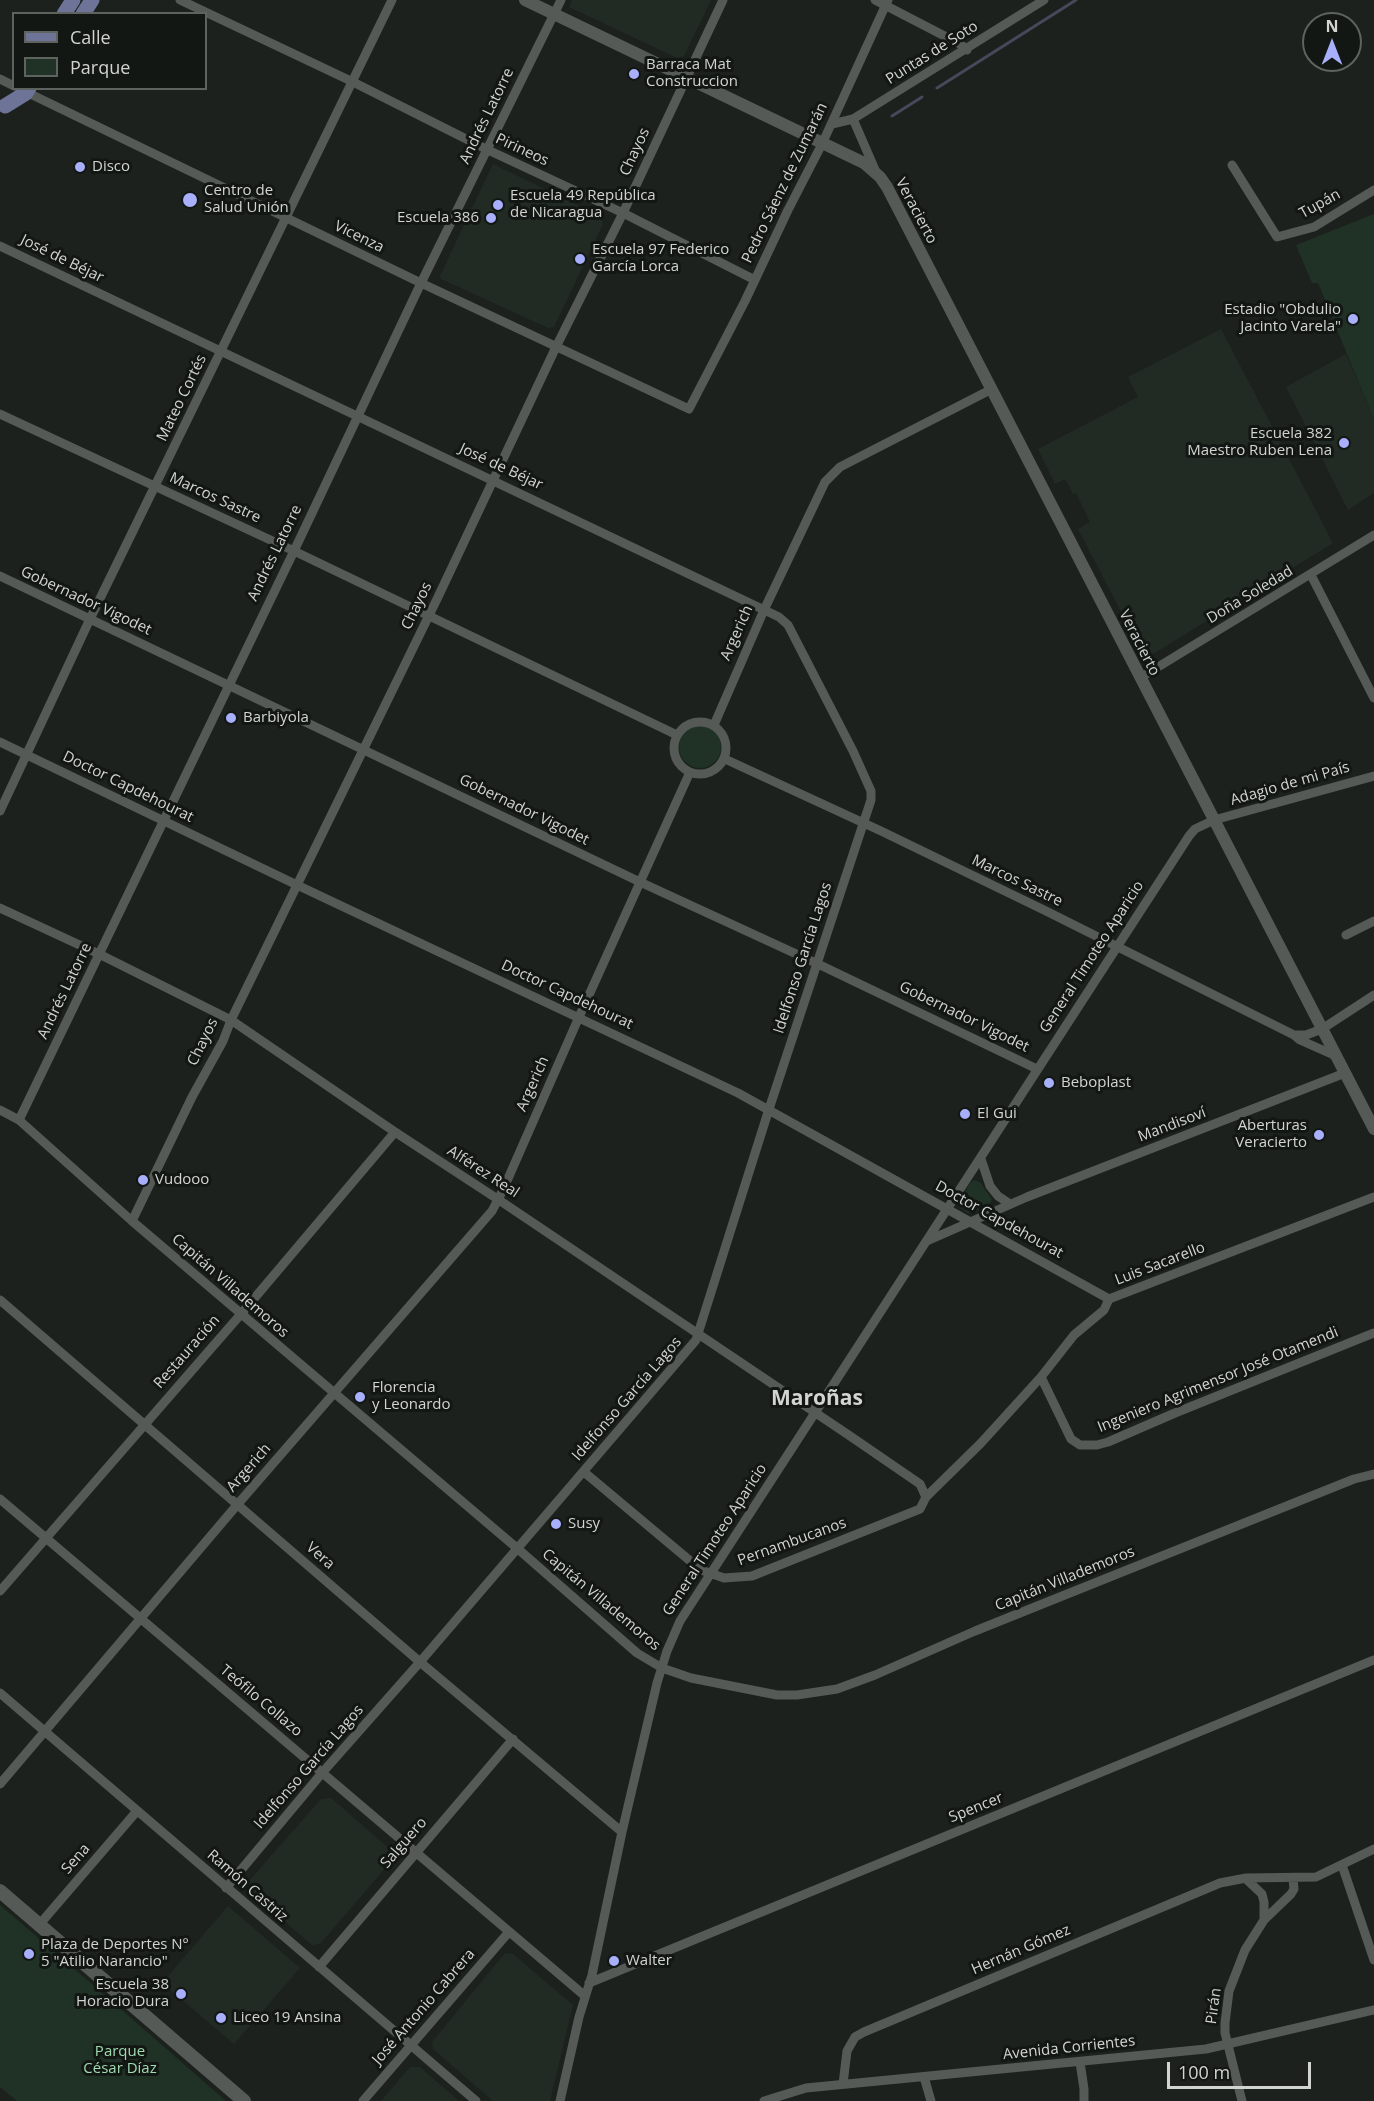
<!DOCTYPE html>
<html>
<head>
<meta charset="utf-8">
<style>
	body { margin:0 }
	#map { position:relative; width:1374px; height:2101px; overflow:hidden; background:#1c211d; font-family:"Open Sans",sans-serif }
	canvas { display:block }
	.legend { position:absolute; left:12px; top:12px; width:195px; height:78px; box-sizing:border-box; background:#131714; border:2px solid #5f6360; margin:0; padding:8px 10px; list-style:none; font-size:18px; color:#d1d4d1 }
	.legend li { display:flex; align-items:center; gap:12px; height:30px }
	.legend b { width:30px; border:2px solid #5f6360 }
	.north { position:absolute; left:1302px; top:12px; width:60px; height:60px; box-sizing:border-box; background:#131714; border:2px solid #5f6360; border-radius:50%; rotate:0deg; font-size:16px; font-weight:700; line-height:24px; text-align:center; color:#d1d4d1 }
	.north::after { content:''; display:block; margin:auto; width:21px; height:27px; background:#a8b0fc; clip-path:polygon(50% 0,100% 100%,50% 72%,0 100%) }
	.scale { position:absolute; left:1167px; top:2062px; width:144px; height:27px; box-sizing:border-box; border:3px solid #d1d4d1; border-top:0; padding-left:8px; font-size:18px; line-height:21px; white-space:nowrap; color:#d1d4d1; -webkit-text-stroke:4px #131714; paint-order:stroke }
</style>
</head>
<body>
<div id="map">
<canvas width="1374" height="2101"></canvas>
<ul class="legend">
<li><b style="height:8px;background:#6e7497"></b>Calle</li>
<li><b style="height:16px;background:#1f3225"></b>Parque</li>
</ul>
<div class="north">N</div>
<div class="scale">100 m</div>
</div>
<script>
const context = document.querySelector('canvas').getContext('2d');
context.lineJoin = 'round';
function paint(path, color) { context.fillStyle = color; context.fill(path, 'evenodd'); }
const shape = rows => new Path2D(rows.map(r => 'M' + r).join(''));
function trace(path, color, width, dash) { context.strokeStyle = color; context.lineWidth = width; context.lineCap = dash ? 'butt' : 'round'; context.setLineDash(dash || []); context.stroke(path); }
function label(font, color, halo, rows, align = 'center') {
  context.font = font + ' "Open Sans",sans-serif'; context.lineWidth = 6; context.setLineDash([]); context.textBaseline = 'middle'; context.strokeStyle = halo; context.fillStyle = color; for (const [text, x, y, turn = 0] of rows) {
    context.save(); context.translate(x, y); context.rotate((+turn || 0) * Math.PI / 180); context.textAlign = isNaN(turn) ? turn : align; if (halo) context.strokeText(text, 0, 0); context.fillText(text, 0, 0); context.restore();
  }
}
const built = shape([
	[572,0,711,0,684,56,677,58,569,7],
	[493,164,602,217,603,224,554,327,548,328,439,278],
	[1221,329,1333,543,1153,654,1147,653,1141,650,1078,529,1090,522,1076,493,1073,494,1065,479,1055,484,1038,449,1138,397,1128,377],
	[1346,354,1374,420,1374,493,1348,510,1286,387],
	[331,1798,393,1852,393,1859,320,1944,312,1945,248,1890,248,1882,321,1799],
	[228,1906,300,1968,234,2044,162,1983],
	[505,1953,513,1954,573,2005,550,2101,493,2101,433,2049,432,2042],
	[410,2067,420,2067,459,2101,381,2101]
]);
const green = shape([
	[1374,214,1374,420,1318,283,1312,283,1296,245],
	'679 747a21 21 0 1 1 42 0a21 21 0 1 1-42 0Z',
	[975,1180,981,1183,992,1200,987,1207,968,1213,961,1208,960,1201,970,1183],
	[0,1905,115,2004,226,2101,17,2101,0,2087]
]);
const stream = shape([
	[937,88,1076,0],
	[892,116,922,97]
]);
const minor = shape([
	[180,0,353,82,488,150,623,213,755,280],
	[875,0,960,44,967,50],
	[0,79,14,86],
	[18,88,421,283,689,409,745,301,788,210,822,144,888,0],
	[853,119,876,172],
	[832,124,853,119,1044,0],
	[1232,165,1277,237,1314,227,1374,190],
	[0,246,779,617,788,625,853,751,871,791,871,800,769,1109,696,1340,420,1662,322,1773,226,1888],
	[0,414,294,551,677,735],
	[1311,575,1374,698],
	[0,576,640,882,818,964,1037,1069],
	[1140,678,1374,535],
	'674 748a26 26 0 1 1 52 0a26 26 0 1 1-52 0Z',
	[714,725,764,610,825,482,840,467,992,389],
	[0,742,297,885,738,1093,1109,1299],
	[725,759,881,831,1046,911,1294,1035,1300,1040,1336,1056],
	[0,811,90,619,392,0],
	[0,908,99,954,231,1020,395,1132,499,1200,853,1438,920,1484,926,1497],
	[1346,935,1374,921],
	[1294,1035,1306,1035,1322,1029,1374,995],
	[0,1110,19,1120,132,1221,518,1549,637,1653,662,1668,691,1678,777,1695,797,1695,837,1689,875,1675,975,1631,1354,1479,1374,1474],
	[19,1120,294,551,421,283,561,0],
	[981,1159,990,1186,998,1196,1010,1204],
	[132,1221,192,1097,223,1041,231,1020,438,597,556,347,623,213,723,0],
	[927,1241,1027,1197,1345,1073],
	[1109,1299,1374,1197],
	[0,1300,420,1662,622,1832],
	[1041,1377,1071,1439,1080,1445,1097,1445,1108,1442,1175,1413,1374,1333],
	[584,1472,701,1570,724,1578,752,1576,920,1509,926,1497,981,1443,1041,1377,1074,1335,1104,1310,1109,1299],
	[0,1499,585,1996],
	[0,1591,241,1314,395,1132],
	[0,1693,476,2101],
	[0,1784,237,1505,492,1211,503,1190,579,1017,690,772],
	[1342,1865,1374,1960],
	[1246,1879,1262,1894,1264,1902,1264,1920],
	[39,1925,137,1811],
	[319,1967,513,1739],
	[589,1983,1374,1660],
	[1080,2062,1084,2089,1084,2101],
	[924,2077,931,2101],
	[843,2084,847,2051,855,2037,864,2032,1220,1883,1246,1878,1316,1877,1374,1849],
	[363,2101,508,1933],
	[560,2101,579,2017,592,1975,622,1832,657,1683,667,1651,680,1621,1189,836,1195,829,1214,820,1374,776],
	[764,2101,806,2088,1206,2049,1374,2010],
	[1242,2101,1225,2033,1225,2023,1229,1991,1245,1950,1264,1920,1291,1894,1294,1889,1293,1879]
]);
const tertiary = shape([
	[525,0,864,163,880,177,887,187,1374,1129]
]);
const secondary = shape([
	[0,1891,244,2101]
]);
const primary = shape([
	[64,14,73,0],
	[83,14,92,0],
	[5,106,26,93,29,88]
]);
const markers = [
	[634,74,6,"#a8b0fc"],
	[80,167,6,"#a8b0fc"],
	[190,200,8,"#a8b0fc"],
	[498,205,6,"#a8b0fc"],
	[491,218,6,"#a8b0fc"],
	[580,259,6,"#a8b0fc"],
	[1353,319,6,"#a8b0fc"],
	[1344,443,6,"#a8b0fc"],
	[231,718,6,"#a8b0fc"],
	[1049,1083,6,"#a8b0fc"],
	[965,1114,6,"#a8b0fc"],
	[1319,1135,6,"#a8b0fc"],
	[143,1180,6,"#a8b0fc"],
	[360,1397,6,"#a8b0fc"],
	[556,1524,6,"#a8b0fc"],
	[29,1954,6,"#a8b0fc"],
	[614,1961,6,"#a8b0fc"],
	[181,1994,6,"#a8b0fc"],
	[221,2018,6,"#a8b0fc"]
];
const streetNames = [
	["Puntas de Soto",932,53,-32],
	["Andrés Latorre",487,116,-64],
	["Pirineos",522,150,25],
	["Chayos",635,152,-65],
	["Pedro Sáenz de Zumarán",785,183,-64],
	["Tupán",1320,204,-29],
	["Veracierto",916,211,62],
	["Vicenza",359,237,26],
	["José de Béjar",62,259,26],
	["Mateo Cortés",182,398,-64],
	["José de Béjar",501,467,25],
	["Marcos Sastre",215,498,25],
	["Andrés Latorre",275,553,-64],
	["Doña Soledad",1250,595,-31],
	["Gobernador Vigodet",86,601,25],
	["Chayos",417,606,-64],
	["Argerich",737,633,-66],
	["Veracierto",1139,643,63],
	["Adagio de mi País",1290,784,-16],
	["Doctor Capdehourat",128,787,26],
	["Gobernador Vigodet",524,810,26],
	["Marcos Sastre",1017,881,26],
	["General Timoteo Aparicio",1092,957,-57],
	["Idelfonso García Lagos",803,958,-72],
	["Andrés Latorre",65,991,-64],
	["Doctor Capdehourat",567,995,25],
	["Gobernador Vigodet",964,1017,26],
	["Chayos",203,1042,-64],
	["Argerich",533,1084,-66],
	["Mandisoví",1172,1125,-21],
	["Alférez Real",483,1172,33],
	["Doctor Capdehourat",999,1220,29],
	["Luis Sacarello",1160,1264,-21],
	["Capitán Villademoros",230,1286,41],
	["Restauración",187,1352,-49],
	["Ingeniero Agrimensor José Otamendi",1218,1380,-22],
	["Idelfonso García Lagos",627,1399,-49],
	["Argerich",249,1468,-49],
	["General Timoteo Aparicio",715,1540,-57],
	["Pernambucanos",792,1542,-20],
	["Vera",320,1556,41],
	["Capitán Villademoros",1065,1579,-22],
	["Capitán Villademoros",601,1600,40],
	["Teófilo Collazo",261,1701,40],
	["Idelfonso García Lagos",309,1767,-49],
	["Spencer",976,1808,-22],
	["Salguero",404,1843,-49],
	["Sena",76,1859,-49],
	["Ramón Castriz",247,1886,41],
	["Hernán Gómez",1021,1950,-23],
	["Pirán",1214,2006,-82],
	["José Antonio Cabrera",424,2007,-49],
	["Avenida Corrientes",1069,2048,-6]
];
const poiNames = [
	["Barraca Mat",646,65],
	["Construccion",646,82],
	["Disco",92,167],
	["Centro de",204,191],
	["Salud Unión",204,208],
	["Escuela 49 República",510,196],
	["de Nicaragua",510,213],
	["Escuela 386",479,218,"right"],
	["Escuela 97 Federico",592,250],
	["García Lorca",592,267],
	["Estadio \"Obdulio",1341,310,"right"],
	["Jacinto Varela\"",1341,327,"right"],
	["Escuela 382",1332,434,"right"],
	["Maestro Ruben Lena",1332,451,"right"],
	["Barbiyola",243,718],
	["Beboplast",1061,1083],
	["El Gui",977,1114],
	["Aberturas",1307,1126,"right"],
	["Veracierto",1307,1143,"right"],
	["Vudooo",155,1180],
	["Florencia",372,1388],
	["y Leonardo",372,1405],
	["Susy",568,1524],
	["Plaza de Deportes Nº",41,1945],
	["5 \"Atilio Narancio\"",41,1962],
	["Walter",626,1961],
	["Escuela 38",169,1985,"right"],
	["Horacio Dura",169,2002,"right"],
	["Liceo 19 Ansina",233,2018]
];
const parkNames = [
	["Parque",120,2052],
	["César Díaz",120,2069]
];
const districtNames = [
	["Maroñas",817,1399]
];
paint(built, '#212b23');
paint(green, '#1f3225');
trace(stream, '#47485a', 3);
trace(minor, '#555a56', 9);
trace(tertiary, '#555a56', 12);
trace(secondary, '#555a56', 14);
trace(primary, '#6e7497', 15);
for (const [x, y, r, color] of markers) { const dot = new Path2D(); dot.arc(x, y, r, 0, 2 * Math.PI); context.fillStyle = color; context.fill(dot); trace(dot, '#131714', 2); }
label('15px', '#d1d4d1', '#131714', streetNames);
label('15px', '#d1d4d1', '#131714', poiNames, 'left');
label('15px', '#9fdab0', '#131714', parkNames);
label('bold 21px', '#d1d4d1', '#131714', districtNames);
</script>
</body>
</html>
